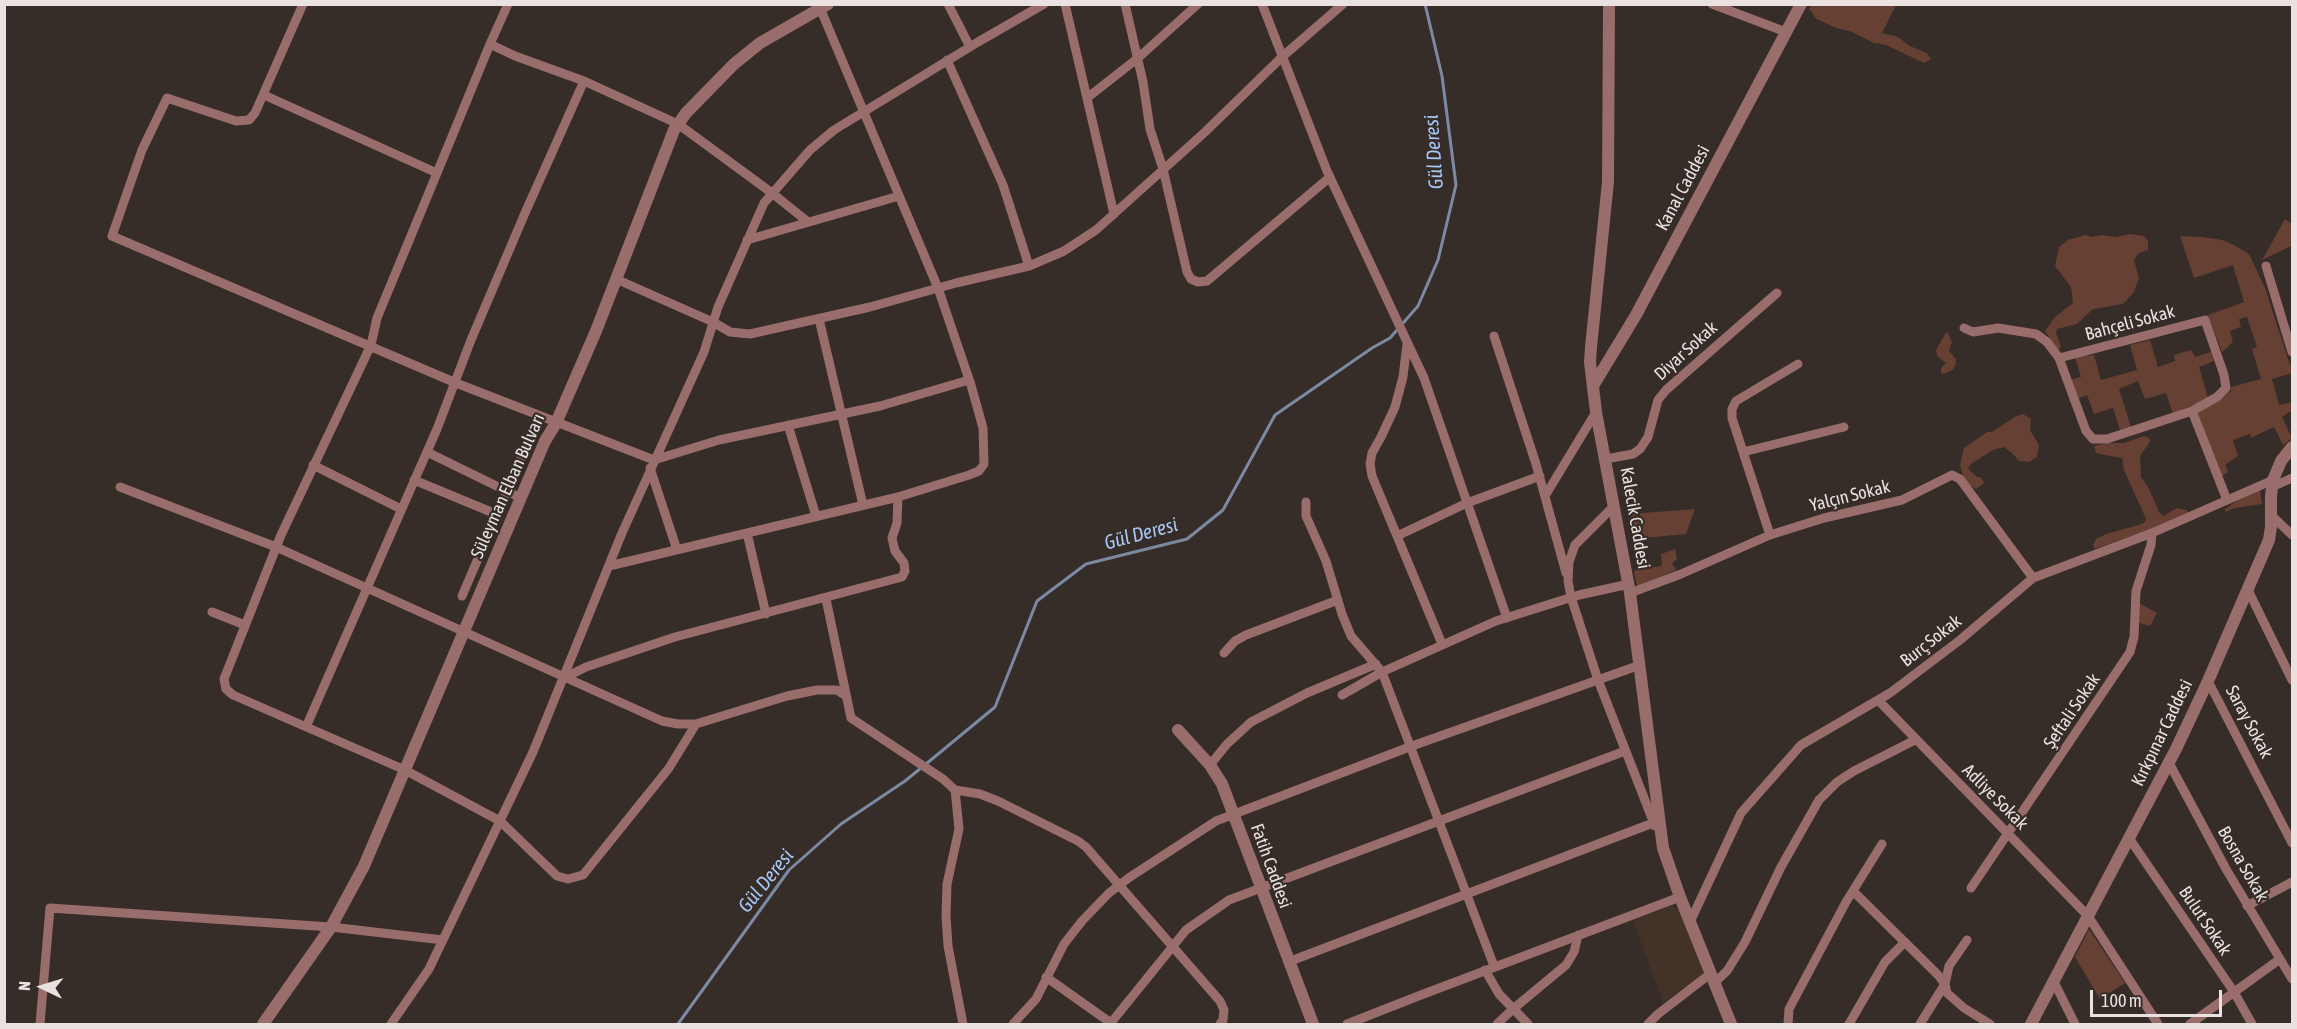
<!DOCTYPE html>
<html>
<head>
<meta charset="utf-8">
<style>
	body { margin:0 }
	#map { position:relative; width:2297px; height:1029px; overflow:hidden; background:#362c28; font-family:"Asap Condensed",sans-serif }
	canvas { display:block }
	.frame { position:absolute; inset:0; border:6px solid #e9e2e0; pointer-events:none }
	.north { position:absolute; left:12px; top:957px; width:60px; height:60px; -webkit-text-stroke:4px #362c28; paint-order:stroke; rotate:274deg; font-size:16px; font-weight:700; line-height:24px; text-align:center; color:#e9e2e0 }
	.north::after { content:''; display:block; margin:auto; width:21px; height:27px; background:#e9e2e0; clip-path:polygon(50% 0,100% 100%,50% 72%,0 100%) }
	.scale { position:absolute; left:2090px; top:990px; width:132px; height:27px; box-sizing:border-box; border:3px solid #e9e2e0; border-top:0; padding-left:8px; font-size:18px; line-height:21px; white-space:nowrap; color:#e9e2e0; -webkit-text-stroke:4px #362c28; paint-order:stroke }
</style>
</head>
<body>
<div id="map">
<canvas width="2297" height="1029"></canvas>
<div class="frame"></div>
<div class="north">N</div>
<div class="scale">100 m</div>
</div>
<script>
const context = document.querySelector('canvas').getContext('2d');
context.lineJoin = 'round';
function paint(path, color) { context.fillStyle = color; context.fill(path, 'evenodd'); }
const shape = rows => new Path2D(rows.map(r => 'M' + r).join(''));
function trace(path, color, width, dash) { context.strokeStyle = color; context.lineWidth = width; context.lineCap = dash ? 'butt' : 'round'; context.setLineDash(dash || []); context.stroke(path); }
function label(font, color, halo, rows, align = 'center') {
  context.font = font + ' "Asap Condensed",sans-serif'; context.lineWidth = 4.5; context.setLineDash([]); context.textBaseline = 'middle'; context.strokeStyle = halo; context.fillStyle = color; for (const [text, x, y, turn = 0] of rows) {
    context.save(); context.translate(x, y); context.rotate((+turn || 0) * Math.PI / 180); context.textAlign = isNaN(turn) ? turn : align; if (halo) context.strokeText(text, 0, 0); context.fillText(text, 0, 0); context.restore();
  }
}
const commercial = shape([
	[1671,906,1680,909,1705,973,1663,1003,1633,920]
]);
const green = shape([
	[1812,4,1896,5,1882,33,1898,37,1910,46,1927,53,1931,59,1924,63,1886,45,1877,43,1876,44,1850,31,1836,28,1815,18,1812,12,1809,10],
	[2285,219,2292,224,2292,248,2291,246,2262,260],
	[2130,234,2144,236,2148,241,2148,250,2139,253,2134,260,2139,278,2134,292,2123,304,2093,309,2077,324,2057,329,2056,333,2061,347,2058,351,2045,331,2055,317,2073,303,2071,287,2055,266,2059,247,2068,240,2085,235,2092,237,2102,235,2116,237],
	[2180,236,2203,237,2222,240,2234,245,2249,254,2265,288,2292,371,2292,373,2272,379,2279,405,2292,402,2292,410,2282,417,2292,438,2283,445,2274,427,2251,438,2250,434,2233,440,2238,456,2225,465,2228,472,2222,476,2198,416,2198,412,2200,408,2224,397,2231,391,2231,387,2261,379,2252,349,2257,347,2247,317,2239,319,2241,327,2230,331,2233,342,2222,352,2208,315,2244,302,2233,265,2194,278],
	[1947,331,1952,342,1949,351,1956,359,1956,364,1953,370,1944,374,1941,373,1941,368,1946,363,1937,356,1936,350],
	[2150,340,2158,367,2175,361,2174,355,2191,350,2195,357,2211,352,2214,361,2199,367,2208,398,2173,414,2166,393,2145,399,2138,381,2119,389,2131,427,2120,430,2113,408,2094,414,2087,395,2077,399,2070,380,2081,377,2075,357,2094,355,2101,380,2137,370,2130,345],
	[2023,414,2031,419,2030,430,2039,445,2037,457,2029,462,2019,461,2013,454,2004,447,1993,450,1971,464,1968,469,1977,477,1981,477,1984,483,1976,489,1969,485,1964,479,1960,465,1964,448,1987,432,1992,432,2015,417],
	[2144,436,2149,438,2150,442,2140,456,2141,477,2149,489,2159,512,2163,516,2177,508,2186,510,2189,513,2168,523,2095,549,2093,545,2096,539,2106,534,2139,525,2145,522,2146,519,2124,470,2122,458,2100,454,2096,453,2094,446,2107,443,2124,443],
	[2260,490,2262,504,2235,508,2225,512,2225,509,2244,496],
	[1695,509,1686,534,1633,539,1630,514],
	[1675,549,1677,559,1672,563,1676,570,1637,586,1634,572,1637,569,1644,566,1646,568,1662,566,1661,554],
	[2139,603,2157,613,2150,626,2139,623],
	[2089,929,2125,983,2100,999,2075,957]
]);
const stream = shape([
	[926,764,995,707,1037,601,1086,564,1187,539,1223,510,1275,415,1372,348,1390,338,1418,306,1438,260,1456,185,1442,76,1425,4],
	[678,1024,789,870,841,824,905,781,921,768]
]);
const minor = shape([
	[303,4,255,113,249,120,236,121,167,98,142,150,112,236,456,383,654,460,719,440,880,406,969,380],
	[948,4,970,47],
	[1065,4,1114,214],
	[1125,4,1143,82,1150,129,1163,169,1187,272,1191,279,1198,282,1207,281,1330,177],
	[1262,4,1327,171,1424,378,1507,618],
	[1712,4,1786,32],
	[490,44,508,4],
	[947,60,1003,185,1029,266],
	[264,95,437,173,490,44,515,56,584,81,678,124,772,193,808,222],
	[1087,98,1138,58,1198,4],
	[437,173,377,318,371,345,281,535,224,679,226,689,233,695,405,770,500,821,557,876,568,879,583,875,669,768,696,724],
	[747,240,899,196],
	[2266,266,2292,352],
	[616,279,713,322,730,332,750,334,870,307,956,283,1029,266,1064,251,1096,230,1205,132,1282,57,1343,4],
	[819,319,863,505],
	[1964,328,1973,332,1998,328,2036,334,2047,342,2059,358,2205,320,2224,375,2226,388,2217,397,2192,411],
	[1494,336,1536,464,1566,573],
	[1407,344,1403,377,1395,407,1381,437,1372,453,1370,464,1372,476,1442,644],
	[2059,358,2086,431,2093,439,2107,439,2192,411,2227,500],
	[788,425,816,516],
	[427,452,521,498],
	[1743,452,1844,427],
	[1606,459,1633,454,1640,449,1648,437,1658,400,1666,390,1777,293],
	[313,465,401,509],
	[650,468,677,550],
	[414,480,496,514],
	[120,487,276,547,662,721,678,724,696,724,787,696,817,690,837,690,846,696],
	[2272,487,2292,478],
	[1545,496,1596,412],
	[1306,502,1306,516,1326,561,1342,614,1351,636,1382,672,1494,966],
	[1614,506,1575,545,1569,562,1568,581,1571,597,1598,680,1655,826],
	[2271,515,2292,535],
	[747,533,766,614],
	[1770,535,1732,418,1732,409,1736,401,1798,364],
	[1397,536,1467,503,1540,476],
	[609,566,898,497,969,475,979,471,984,464,983,428,971,385,938,288,820,8],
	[2248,590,2292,680],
	[1630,593,1681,574,1770,535,1824,518,1902,500,1952,475,1960,479,2033,578],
	[462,596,539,416],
	[826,599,851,718,943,779,955,790,959,829,947,884,946,916,948,946,963,1024],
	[212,612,245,625],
	[1224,653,1235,641,1246,635,1338,600],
	[564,678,586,667,675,637,902,577,905,571,904,563,895,551,892,538,897,523,898,497],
	[2208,681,2292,843],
	[1342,695,1382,672,1496,621,1579,595,1629,584],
	[1879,701,2088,916,2158,1024],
	[306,727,437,429,471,340,525,213,584,81],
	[2169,763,2226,869,2292,979],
	[1210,765,1227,744,1251,722,1307,693,1376,664],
	[955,790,980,794,998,801,1078,841,1086,847,1220,1001,1224,1010,1223,1020,1220,1024],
	[2129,838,2234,992,2252,1024],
	[1971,888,2130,652,2134,637,2136,591,2151,545,2152,533],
	[1853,891,1938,975,1945,984,1947,993,1964,1008,1990,1024],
	[2247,906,2292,882],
	[1690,922,1741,813,1801,745,1890,693,1960,640,2033,578,2152,533,2273,480],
	[1288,962,1653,823],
	[1485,970,1499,994,1528,1024],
	[1046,977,1111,1023],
	[2054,982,2075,1024],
	[1714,983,1727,971,1745,942,1781,867,1819,800,1837,782,1854,771,1915,740],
	[40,1024,50,908,331,927,443,940],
	[391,1024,429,969,533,752,622,533,704,352,718,307,764,203,810,150,834,130,978,42,1044,4],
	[1013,1024,1036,999,1064,944,1082,921,1109,893,1130,877,1216,821,1412,746,1640,665],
	[1110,1024,1186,930,1229,900,1625,751],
	[1347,1024,1421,995,1680,897],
	[1497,1024,1513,1009,1566,965,1574,952,1578,935],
	[1648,1024,1658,1014,1710,974],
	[1788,1024,1789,1009,1846,902,1882,844],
	[1849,1024,1885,962,1905,942],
	[1920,1024,1945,984,1949,966,1967,940],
	[2190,1024,2280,959]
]);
const tertiary = shape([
	[1609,4,1608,182,1591,347,1590,362,1596,412,1630,593,1663,848,1680,897,1731,1024],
	[1593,386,1636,315,1801,4],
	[1178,730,1210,765,1222,784,1313,1024],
	[263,1024,331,927,364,866,545,441,556,423,596,331,674,130,686,113,734,64,760,43,828,4],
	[2031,1024,2176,749,2208,681,2269,540,2271,527,2271,496,2273,480,2281,461,2292,447]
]);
const streetNames = [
	["Kanal Caddesi",1683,188,-62],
	["Bahçeli Sokak",2130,323,-15],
	["Diyar Sokak",1686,351,-42],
	["Süleyman Elban Bulvarı",508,486,-66],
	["Yalçın Sokak",1850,496,-14],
	["Kalecik Caddesi",1635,518,80],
	["Burç Sokak",1931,641,-38],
	["Şeftali Sokak",2072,711,-56],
	["Saray Sokak",2249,722,62],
	["Kırkpınar Caddesi",2162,733,-64],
	["Adliye Sokak",1995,797,45],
	["Bosna Sokak",2243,864,60],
	["Fatih Caddesi",1271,866,70],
	["Bulut Sokak",2205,921,56]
];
const waterNames = [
	["Gül Deresi",1434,152,-94],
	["Gül Deresi",1141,534,-15],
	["Gül Deresi",766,881,-51]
];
paint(commercial, '#423227');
paint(green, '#654033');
trace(stream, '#7b8aa2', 3);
trace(minor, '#996d6b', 9);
trace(tertiary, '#996d6b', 12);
label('18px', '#e9e2e0', '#362c28', streetNames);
label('italic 20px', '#a6c6f5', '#362c28', waterNames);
</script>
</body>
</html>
